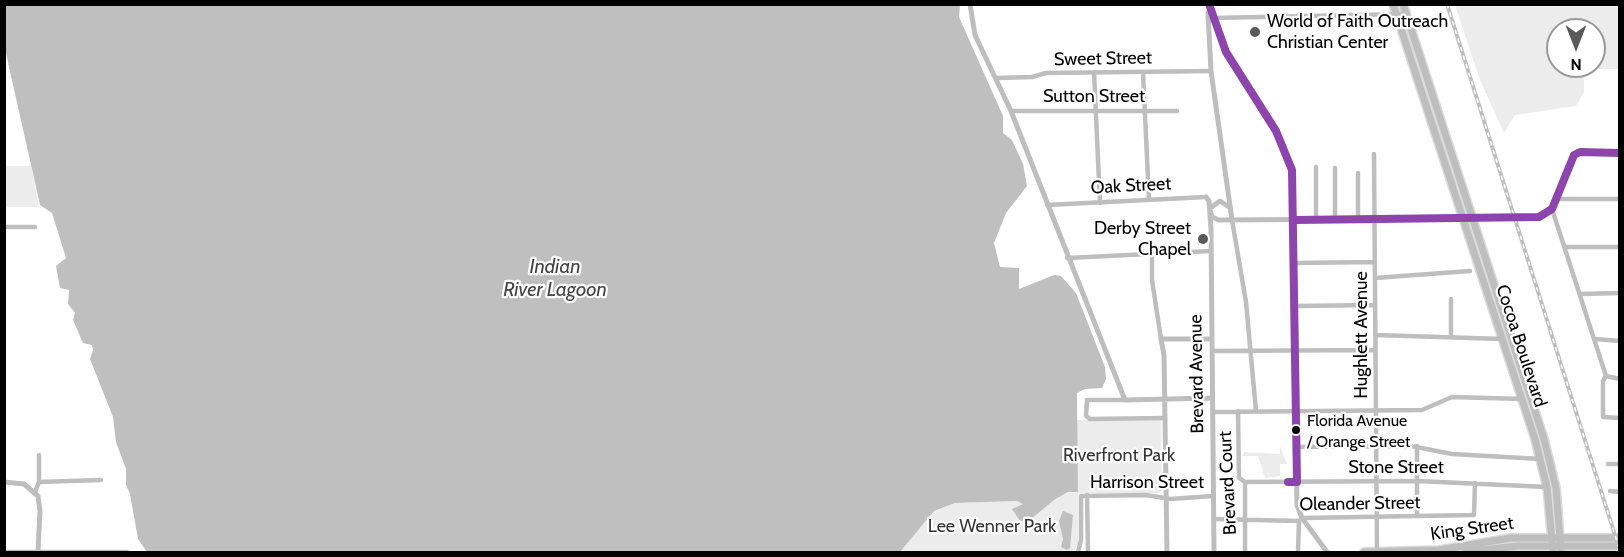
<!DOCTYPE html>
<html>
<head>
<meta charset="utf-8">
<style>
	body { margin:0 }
	#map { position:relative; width:1624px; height:557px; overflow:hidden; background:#fff; font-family:Cabin,sans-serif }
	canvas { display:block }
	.frame { position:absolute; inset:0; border:6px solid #000; pointer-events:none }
	.north { position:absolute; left:1546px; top:18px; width:60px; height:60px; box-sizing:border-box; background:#fff; border:2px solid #999; border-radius:50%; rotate:180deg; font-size:16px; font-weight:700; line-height:24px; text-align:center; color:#000 }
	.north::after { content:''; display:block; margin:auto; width:21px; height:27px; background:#595959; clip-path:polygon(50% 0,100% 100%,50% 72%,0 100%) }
</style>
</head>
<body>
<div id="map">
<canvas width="1624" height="557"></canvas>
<div class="frame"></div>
<div class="north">N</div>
</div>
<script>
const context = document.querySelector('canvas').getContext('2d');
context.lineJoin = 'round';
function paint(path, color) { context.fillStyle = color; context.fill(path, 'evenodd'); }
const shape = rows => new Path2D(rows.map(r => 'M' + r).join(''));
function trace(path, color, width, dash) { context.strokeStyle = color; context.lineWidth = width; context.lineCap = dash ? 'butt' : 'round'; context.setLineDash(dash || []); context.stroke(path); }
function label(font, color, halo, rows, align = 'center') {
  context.font = font + ' Cabin,sans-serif'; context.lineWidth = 4.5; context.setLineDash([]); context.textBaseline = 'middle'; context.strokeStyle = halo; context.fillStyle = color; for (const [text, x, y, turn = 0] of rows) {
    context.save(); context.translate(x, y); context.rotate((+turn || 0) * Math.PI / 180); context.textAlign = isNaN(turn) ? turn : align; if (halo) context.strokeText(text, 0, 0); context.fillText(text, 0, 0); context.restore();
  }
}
const green = shape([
	[1455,5,1619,5,1619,69,1584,69,1584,92,1576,106,1515,115,1504,133,1480,80],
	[1558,30,1594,30,1594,66,1558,66],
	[4,166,31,166,39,207,5,207],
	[1161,419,1162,488,1160,493,1078,493,1078,544,1074,552,900,552,934,511,955,503,1017,501,1024,504,1013,510,1020,521,1030,520,1054,500,1067,493,1078,492,1076,420],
	[1280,446,1287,464,1280,464,1280,476,1265,478,1258,456,1242,456,1244,452,1280,454]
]);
const water = shape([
	[4,5,960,5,959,17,1003,116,1003,133,1012,140,1023,164,1027,186,1006,213,994,243,1000,267,1019,268,1019,289,1054,275,1061,276,1076,293,1105,367,1106,379,1102,388,1085,389,1077,393,1078,492,1068,492,1054,500,1030,520,1020,521,1012,509,1023,504,1017,501,955,503,934,511,900,552,147,552,138,539,130,494,126,485,126,469,116,442,113,417,90,359,93,350,92,345,83,343,73,320,75,313,68,304,69,290,60,288,56,266,66,258,52,213,40,205,5,49],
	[1063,511,1073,515,1070,548,1067,550,1061,547,1063,539,1059,521]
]);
const minor = shape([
	[1212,18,1406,14],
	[1094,72,1100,203],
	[1143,72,1149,200],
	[997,78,1032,77,1046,73,1211,71],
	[1011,111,1177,111],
	[1374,154,1377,552],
	[1316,167,1316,220],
	[1335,168,1335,219],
	[1557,199,1620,199],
	[1047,205,1206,197],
	[1552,209,1606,376,1603,381,1603,417,1620,418],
	[1232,220,1246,302,1256,411],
	[1358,220,1358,173],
	[4,227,35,227],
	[1566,247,1620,247],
	[1152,254,1152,280,1161,339],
	[1067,258,1211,251],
	[1295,263,1375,262],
	[1375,278,1470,271],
	[1580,294,1620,293],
	[1451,299,1451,336],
	[1296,306,1375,305],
	[1375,335,1503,339],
	[1595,339,1620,341],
	[1212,351,1375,350],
	[1606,376,1620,379],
	[1125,400,1087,400,1086,416,1090,419,1165,418],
	[1238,411,1239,478,1245,482],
	[1213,412,1422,410,1452,397,1522,399],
	[1297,447,1411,446,1452,454,1541,459],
	[1608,464,1620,464],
	[39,482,101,480],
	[1245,482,1417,481,1547,487],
	[1610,491,1620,492],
	[35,492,39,482,39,455],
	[1087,495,1088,552],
	[1417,516,1417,446],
	[1214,519,1299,521],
	[1299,521,1302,518,1474,515,1475,483],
	[4,552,127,552],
	[1078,552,1081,540,1081,496,1146,495,1170,499,1213,496],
	[1245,552,1245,482],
	[1298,552,1299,521]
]);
const tertiary = shape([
	[970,4,975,35,1011,111,1125,400,1212,398],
	[1209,4,1226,52,1276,131,1292,170,1297,505,1302,518,1327,552],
	[1208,13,1211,71,1232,220],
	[1206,197,1209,201,1211,229,1214,552],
	[1210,208,1220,201,1229,207],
	[1210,210,1212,217,1219,220,1534,218,1552,209,1574,155,1580,152,1620,153],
	[4,482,24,484,38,496,40,511,38,552],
	[1167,552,1164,355,1161,339,1212,339]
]);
const primary = shape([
	[1393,4,1535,439,1547,487,1553,552],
	[1403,4,1544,439,1556,488,1561,552],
	[1364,552,1439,550,1511,538,1620,538],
	[1465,552,1518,546,1620,546]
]);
const rail = shape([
	[1447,4,1620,551]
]);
const bus1 = shape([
	[1209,4,1226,52,1276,131,1292,170,1297,482,1288,482],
	[1295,220,1539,217,1552,209,1574,155,1580,152,1620,153]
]);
const markers = [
	[1255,32,6,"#595959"],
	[1203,239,6,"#595959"],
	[1296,430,5,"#000"]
];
const busNames = [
	["Florida Avenue",1307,421],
	["/ Orange Street",1307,442]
];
const poiNames = [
	["World of Faith Outreach",1267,22],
	["Christian Center",1267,43],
	["Derby Street",1191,229,"right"],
	["Chapel",1191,250,"right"]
];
const streetNames = [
	["Sweet Street",1103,59,-1],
	["Sutton Street",1094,97],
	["Oak Street",1131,186,-3],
	["Hughlett Avenue",1362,335,-90],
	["Cocoa Boulevard",1521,346,72],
	["Brevard Avenue",1197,374,-91],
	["Stone Street",1396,468],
	["Harrison Street",1147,483],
	["Brevard Court",1228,483,-93],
	["Oleander Street",1360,504,-1],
	["King Street",1472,529,-8]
];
const parkNames = [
	["Riverfront Park",1119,456],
	["Lee Wenner Park",992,527]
];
const waterNames = [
	["Indian",555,267],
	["River Lagoon",555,290]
];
paint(green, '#ececec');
paint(water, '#bfbfbf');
trace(primary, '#dbdbdb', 10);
trace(minor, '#bebebe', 4.5);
trace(tertiary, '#bebebe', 5);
trace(primary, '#bebebe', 7);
trace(rail, '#bebebe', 4);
trace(rail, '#fff', 1.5, [4.5]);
trace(bus1, '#8e44ad', 8);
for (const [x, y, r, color] of markers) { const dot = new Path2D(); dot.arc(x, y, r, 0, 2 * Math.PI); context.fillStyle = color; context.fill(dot); trace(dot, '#fff', 2); }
label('16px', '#000', '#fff', busNames, 'left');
label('18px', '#000', '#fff', poiNames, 'left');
label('18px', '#000', '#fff', streetNames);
label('18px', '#333', '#fff', parkNames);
label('italic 20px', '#444', '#fff', waterNames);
</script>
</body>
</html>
